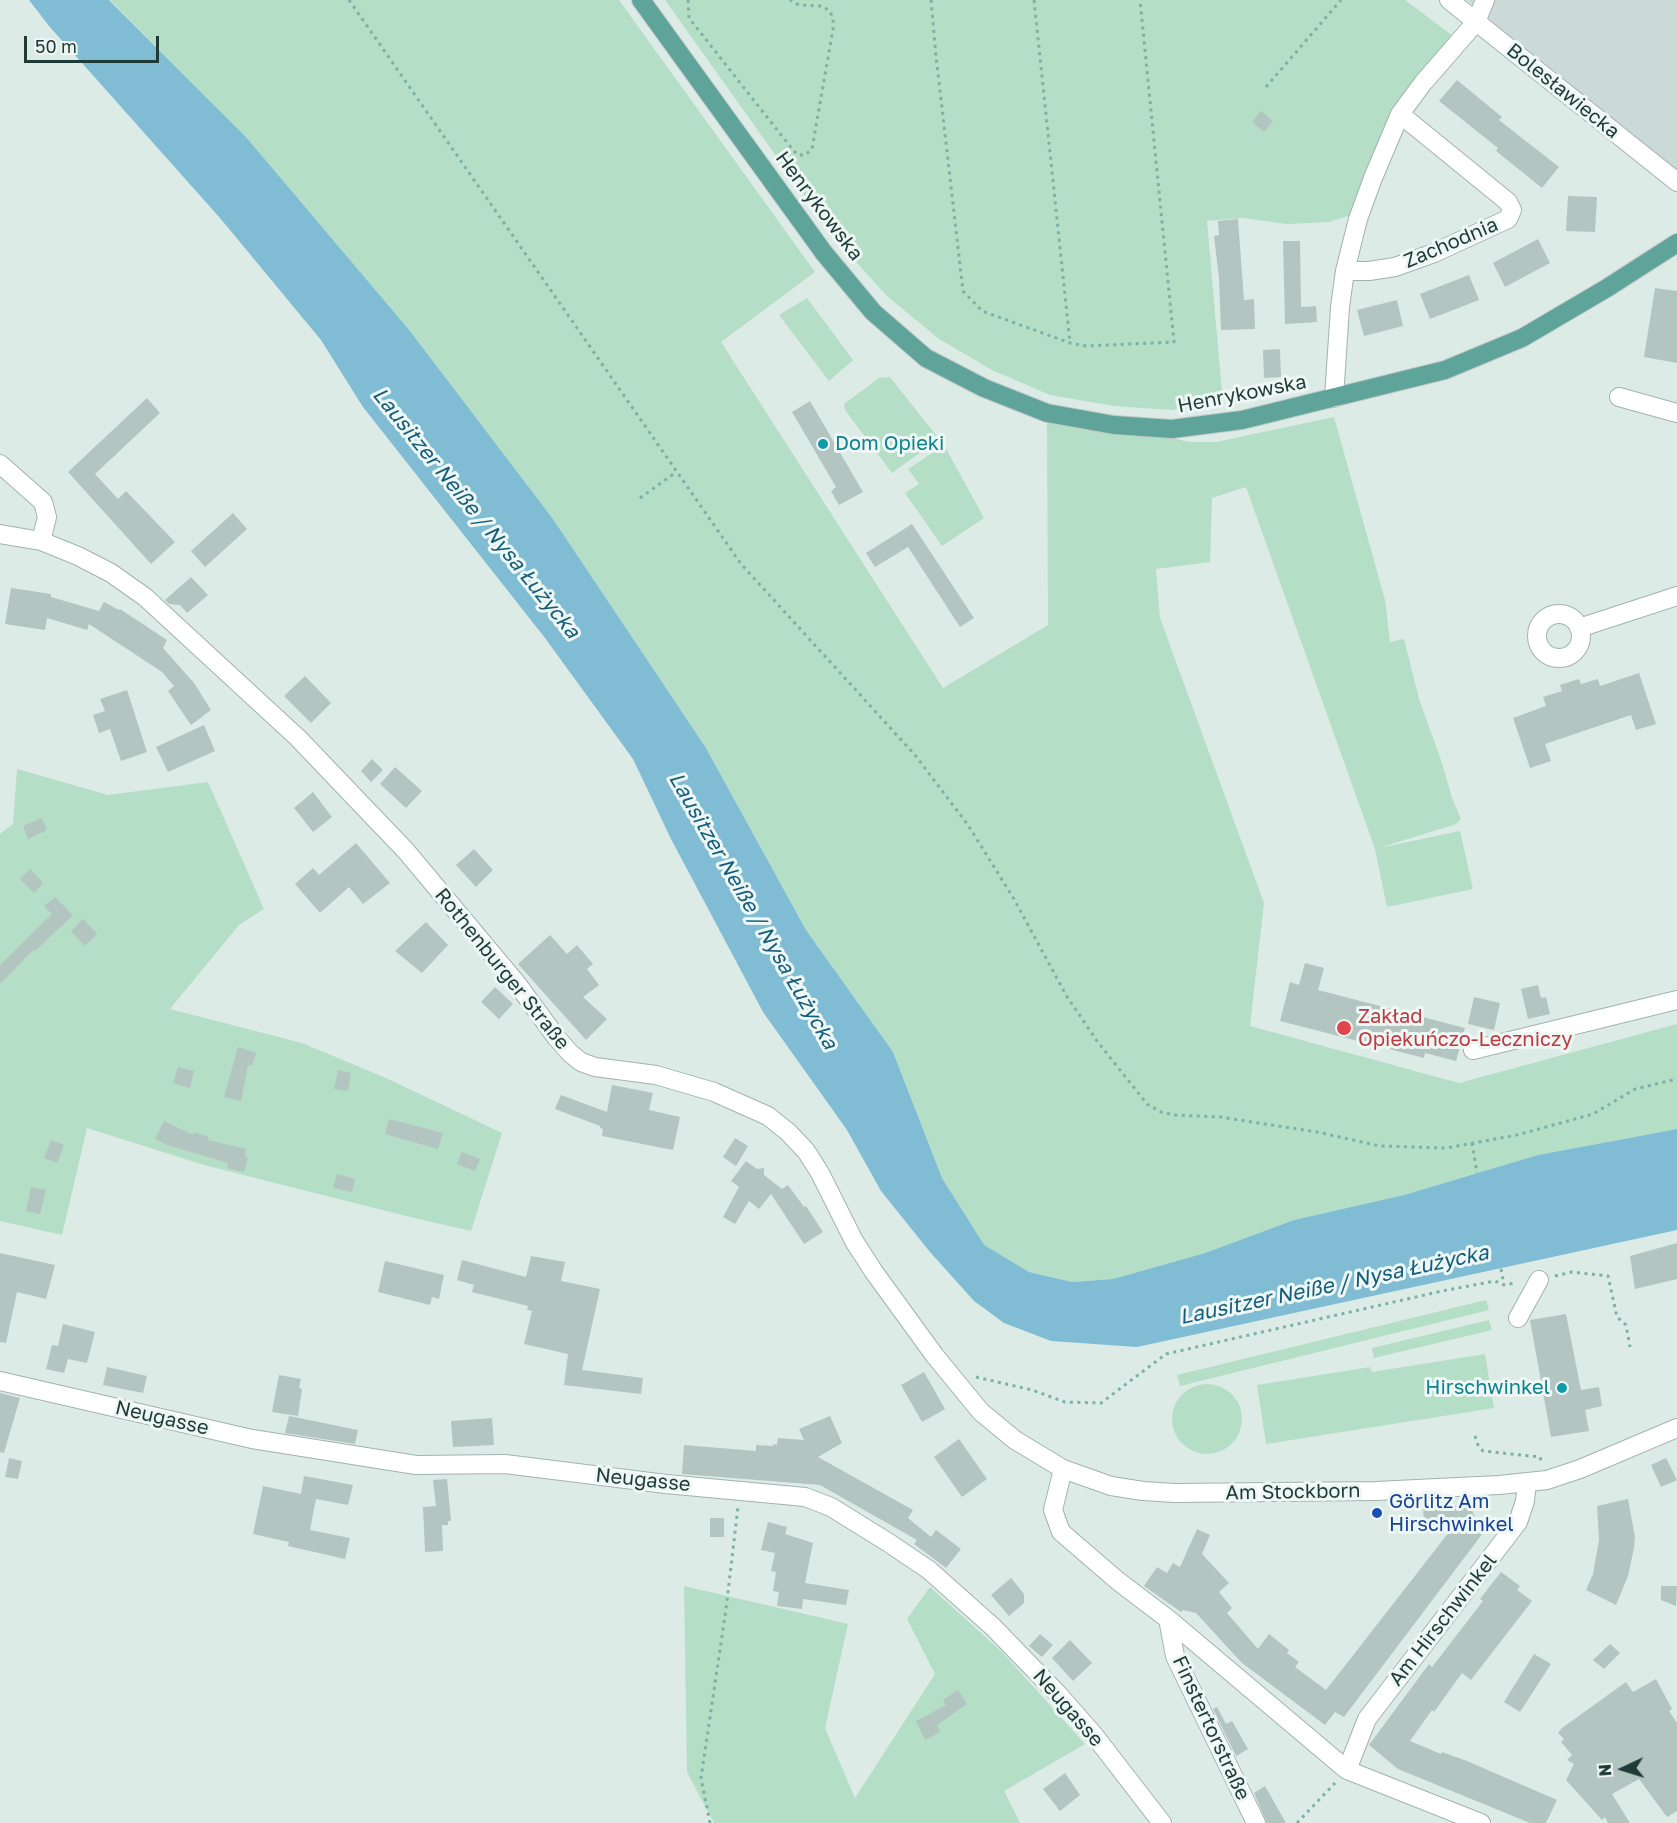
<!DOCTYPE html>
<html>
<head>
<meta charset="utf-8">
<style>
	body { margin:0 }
	#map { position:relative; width:1677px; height:1823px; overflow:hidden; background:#ddebe6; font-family:"Golos Text",sans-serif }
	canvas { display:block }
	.north { position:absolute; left:1593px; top:1739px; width:60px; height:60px; -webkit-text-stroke:4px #eef7f4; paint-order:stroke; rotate:266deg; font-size:16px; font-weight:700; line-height:24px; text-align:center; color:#1e3b37 }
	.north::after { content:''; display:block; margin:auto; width:21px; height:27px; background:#1e3b37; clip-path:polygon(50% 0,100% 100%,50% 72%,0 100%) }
	.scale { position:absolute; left:24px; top:36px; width:135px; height:27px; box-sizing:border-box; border:3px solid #1e3b37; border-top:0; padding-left:8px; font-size:18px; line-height:21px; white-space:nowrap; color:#1e3b37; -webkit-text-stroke:4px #eef7f4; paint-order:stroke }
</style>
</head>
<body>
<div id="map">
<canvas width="1677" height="1823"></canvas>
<div class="north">N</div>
<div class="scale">50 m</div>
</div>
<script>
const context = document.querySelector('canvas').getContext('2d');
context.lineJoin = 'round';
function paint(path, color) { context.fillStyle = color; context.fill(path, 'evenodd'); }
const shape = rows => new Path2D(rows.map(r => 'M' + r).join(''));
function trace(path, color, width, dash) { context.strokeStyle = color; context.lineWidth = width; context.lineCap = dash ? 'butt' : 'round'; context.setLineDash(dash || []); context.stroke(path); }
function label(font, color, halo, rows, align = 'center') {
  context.font = font + ' "Golos Text",sans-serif'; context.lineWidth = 6; context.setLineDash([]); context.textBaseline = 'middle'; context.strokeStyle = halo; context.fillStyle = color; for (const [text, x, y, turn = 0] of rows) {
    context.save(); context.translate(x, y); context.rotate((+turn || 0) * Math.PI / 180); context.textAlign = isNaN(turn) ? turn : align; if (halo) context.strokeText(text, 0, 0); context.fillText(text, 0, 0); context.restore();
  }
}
const built = shape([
	[1467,0,1677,0,1677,173,1534,57]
]);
const green = shape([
	[110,0,619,0,815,272,721,342,943,688,1048,625,1047,413,1190,442,1216,442,1334,417,1385,600,1390,642,1404,639,1419,699,1441,760,1453,801,1461,819,1456,824,1379,848,1460,831,1473,889,1387,907,1375,849,1246,487,1212,498,1210,562,1156,569,1160,618,1264,903,1250,1026,1459,1083,1677,1024,1677,1129,1538,1155,1404,1195,1294,1220,1205,1253,1113,1279,1072,1282,1029,1272,983,1245,942,1178,893,1052,806,930,706,748,553,519,410,331,246,137],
	[665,0,1405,0,1457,39,1402,102,1354,214,1329,222,1287,224,1242,218,1207,221,1223,404,1171,410,1114,406,1050,395,992,370,939,339,887,296,836,240],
	[807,298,853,360,829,381,779,315],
	[890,377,939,439,892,473,845,410,844,404,879,378],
	[944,445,984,518,942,546,905,493,919,484,908,469],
	[17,769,108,795,208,782,264,909,239,925,170,1009,302,1043,386,1078,502,1133,471,1231,410,1217,204,1165,87,1128,62,1235,0,1221,0,834,13,824],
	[1486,1300,1489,1310,1180,1386,1177,1375],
	[1489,1320,1492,1330,1374,1358,1372,1348],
	[1485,1354,1494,1408,1266,1444,1257,1385,1370,1367,1372,1372],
	'1172 1419a35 35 0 1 1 70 0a35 35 0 1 1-70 0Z',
	[684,1586,848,1624,825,1728,855,1798,935,1674,907,1619,930,1587,1002,1652,1085,1744,1004,1791,1020,1823,714,1823,687,1772]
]);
const water = shape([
	[29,0,109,0,246,137,410,331,553,519,706,748,806,930,893,1052,942,1178,984,1245,1029,1272,1072,1282,1113,1279,1205,1253,1294,1220,1404,1195,1538,1155,1677,1129,1677,1230,1137,1347,1051,1341,1004,1323,974,1301,930,1252,881,1191,847,1130,763,1012,671,839,633,759,545,638,363,407,321,340,220,218,49,26]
]);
const building = shape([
	[1457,80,1502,117,1499,120,1559,167,1542,188,1496,151,1498,148,1439,101],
	[1261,111,1273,121,1264,132,1252,122],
	[1568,196,1597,197,1595,232,1566,231],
	[1238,219,1244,300,1254,299,1255,329,1221,330,1219,278,1214,236,1219,235,1218,221],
	[1538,239,1550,263,1505,287,1493,263],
	[1283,241,1300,241,1301,307,1316,306,1317,322,1285,324],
	[1469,275,1479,300,1430,319,1420,294],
	[1655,288,1677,291,1677,363,1644,357],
	[1397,300,1403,326,1364,336,1357,310],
	[1280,349,1281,377,1264,378,1263,350],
	[147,398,160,413,95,474,118,499,126,491,175,542,151,564,68,472],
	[810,401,863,492,839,505,831,491,836,487,792,412],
	[233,513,247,529,205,567,191,551],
	[912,524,974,618,960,627,908,547,875,567,866,553],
	[191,577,208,595,187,613,180,605,169,604,165,600],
	[11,588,51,594,51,597,99,611,104,602,119,610,120,609,167,640,163,648,194,683,211,710,191,725,168,691,174,686,162,672,89,624,87,630,47,618,45,630,5,624],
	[1639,673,1656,724,1636,730,1631,715,1545,744,1551,761,1530,768,1513,718,1546,706,1543,697,1562,691,1560,685,1579,679,1581,684,1598,679,1600,686],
	[305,676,331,703,311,723,284,696],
	[127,690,147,752,121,761,110,729,99,733,93,715,105,711,100,699],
	[204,725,215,751,168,772,156,747],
	[372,759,383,770,371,782,361,771],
	[395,767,422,791,406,808,380,784],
	[313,792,332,817,313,832,294,808],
	[42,818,47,830,28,839,23,826],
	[356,843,390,883,363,904,349,887,320,913,295,884,313,868,319,875],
	[474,849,493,870,476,887,456,865],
	[30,869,43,883,34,893,20,879],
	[55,897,73,915,35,951,34,949,0,984,0,965,52,914,44,906],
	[83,919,97,934,85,946,71,931],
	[426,922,448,945,422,973,395,951],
	[550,935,567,954,577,945,593,964,587,969,599,985,583,997,607,1019,586,1040,518,964],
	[1305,963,1324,968,1318,990,1465,1028,1456,1061,1425,1053,1424,1058,1280,1021,1290,982,1299,985],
	[1538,985,1541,998,1546,997,1550,1014,1528,1019,1521,989],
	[495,987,513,1004,499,1019,481,1002],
	[1474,997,1500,1003,1494,1030,1468,1024],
	[238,1047,256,1053,252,1066,248,1065,241,1101,224,1097],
	[178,1067,194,1071,190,1088,173,1083],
	[338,1070,351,1073,348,1091,334,1089],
	[612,1085,653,1093,649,1110,680,1117,673,1150,602,1136,603,1129,600,1128,600,1126,555,1109,561,1095,607,1112],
	[389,1119,443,1133,438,1149,385,1134],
	[164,1121,193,1135,194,1132,209,1137,208,1140,246,1149,245,1157,248,1157,244,1172,227,1168,228,1163,167,1145,155,1139],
	[735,1138,748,1146,736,1166,723,1157],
	[51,1140,64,1145,57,1163,44,1158],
	[462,1152,480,1159,475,1171,457,1164],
	[746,1161,757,1169,764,1168,764,1175,782,1189,788,1185,804,1207,806,1206,823,1232,804,1244,771,1194,759,1209,749,1201,735,1224,723,1217,739,1187,731,1181],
	[337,1174,355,1179,352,1192,333,1188],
	[31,1187,46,1190,40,1214,26,1211],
	[1677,1243,1677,1279,1635,1289,1630,1256],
	[0,1253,55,1265,46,1299,17,1292,6,1343,0,1342],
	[531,1256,565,1262,561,1281,600,1289,582,1370,643,1378,641,1394,564,1385,568,1354,524,1344,532,1311,527,1310,528,1306,472,1292,474,1285,457,1280,462,1260,526,1277],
	[385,1261,444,1275,439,1299,432,1297,430,1305,378,1292],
	[1566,1314,1581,1390,1599,1387,1602,1406,1585,1410,1589,1431,1551,1437,1530,1320],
	[63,1324,95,1332,87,1363,68,1359,64,1373,46,1369,52,1345,58,1346],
	[107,1367,147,1376,143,1393,103,1385],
	[924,1372,945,1409,922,1422,901,1385],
	[279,1375,301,1379,299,1388,302,1389,298,1416,272,1412],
	[0,1393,20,1398,4,1453,0,1452],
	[289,1416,358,1430,355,1444,285,1433],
	[830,1416,842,1443,818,1457,913,1510,908,1518,931,1537,936,1530,961,1549,946,1568,914,1544,917,1540,820,1485,682,1474,684,1445,756,1451,756,1445,773,1446,773,1444,777,1445,778,1438,804,1440,799,1429],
	[492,1418,494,1445,453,1447,451,1421],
	[959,1439,987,1479,962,1497,934,1457],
	[9,1458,22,1461,18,1479,5,1477],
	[1666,1458,1677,1480,1661,1487,1651,1465],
	[304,1476,353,1485,348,1505,316,1499,310,1530,350,1538,345,1559,288,1546,289,1542,253,1534,263,1486,301,1494],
	[447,1479,451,1521,448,1521,448,1525,442,1525,443,1551,425,1552,423,1507,436,1506,433,1480],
	[1628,1499,1635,1537,1634,1548,1628,1576,1616,1605,1586,1590,1593,1574,1599,1540,1597,1506],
	[1423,1505,1472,1505,1473,1513,1479,1524,1486,1529,1344,1717,1335,1712,1325,1725,1242,1663,1196,1613,1183,1610,1181,1612,1144,1586,1157,1567,1167,1573,1173,1563,1180,1567,1197,1529,1210,1535,1202,1554,1229,1583,1219,1592,1232,1608,1227,1613,1258,1649,1269,1634,1289,1650,1287,1653,1299,1662,1295,1667,1326,1690,1453,1527,1424,1529],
	[710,1518,724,1518,724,1537,710,1537],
	[768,1522,787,1527,785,1534,813,1543,805,1583,849,1590,846,1605,803,1599,802,1609,777,1606,779,1592,773,1591,776,1572,771,1571,775,1553,761,1550],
	[1501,1572,1520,1586,1517,1590,1532,1601,1471,1680,1462,1673,1434,1712,1432,1710,1410,1741,1441,1754,1442,1752,1467,1761,1557,1800,1546,1823,1530,1823,1398,1769,1369,1745,1429,1664,1432,1667,1483,1601,1480,1599],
	[1011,1578,1024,1594,1024,1603,1009,1616,991,1595],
	[1661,1586,1677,1586,1676,1606,1661,1600],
	[1040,1634,1053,1645,1042,1657,1029,1646],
	[1070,1640,1092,1663,1073,1681,1052,1658],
	[1610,1644,1620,1653,1604,1669,1593,1660],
	[1534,1654,1551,1664,1520,1712,1504,1702],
	[1656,1679,1672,1709,1669,1711,1677,1723,1677,1811,1667,1817,1639,1779,1612,1794,1630,1823,1608,1823,1605,1817,1602,1820,1566,1780,1574,1764,1567,1760,1572,1755,1561,1742,1564,1739,1558,1733,1562,1728,1626,1682,1633,1692],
	[958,1690,967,1704,937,1725,940,1732,925,1740,916,1721,946,1705,943,1700],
	[1217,1707,1226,1724,1232,1721,1248,1749,1236,1756,1213,1709],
	[1065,1773,1080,1795,1060,1811,1043,1789],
	[1265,1786,1286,1823,1267,1823,1254,1793]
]);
const path = shape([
	[349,0,741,564,915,755,968,825,1014,899,1066,995,1097,1041,1147,1104,1161,1112,1174,1115,1220,1117,1317,1132,1380,1146,1446,1148,1517,1135,1593,1114,1635,1089,1677,1079],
	[688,0,689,18,793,150,798,155,805,155,812,149,833,29,833,19,830,11,822,6,799,5,790,0],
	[931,0,936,56,963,291,982,311,1070,343,1086,346,1174,342,1140,0],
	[1034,0,1070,343],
	[1266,87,1341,0],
	[640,498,675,473],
	[1472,1143,1477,1173],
	[1501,1269,1504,1285],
	[1555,1276,1572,1272,1608,1276,1617,1317,1626,1325,1630,1347],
	[976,1377,1032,1390,1065,1402,1101,1403,1166,1354,1442,1291,1495,1281,1504,1285,1516,1283],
	[1475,1436,1478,1445,1483,1451,1540,1457,1542,1464],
	[710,1823,701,1778,726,1609,738,1507],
	[1297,1823,1335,1783]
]);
const minor = shape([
	[1449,0,1677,182],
	[1345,271,1369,271,1395,267,1434,253,1508,219,1512,210,1508,202,1400,114],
	[1619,397,1677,413],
	[1334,398,1340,307,1345,271,1358,219,1373,178,1400,114,1423,83,1476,22,1485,0],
	[0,464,43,502,47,517,41,541],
	[0,534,41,541,78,556,111,573,145,597,298,738,406,851,518,985,556,1037,570,1053,581,1062,595,1067,656,1075,714,1092,768,1116,788,1132,806,1151,820,1173,854,1241,874,1272,935,1356,981,1412,1015,1440,1063,1469,1111,1486,1143,1491,1175,1493,1376,1491,1499,1485,1547,1480,1580,1469,1677,1428],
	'1537 636a22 22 0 1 1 44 0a22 22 0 1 1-44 0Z',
	[1579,628,1677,596],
	[1473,1050,1677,1000],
	[1518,1318,1539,1280],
	[0,1381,252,1439,416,1465,505,1464,666,1484,805,1497,831,1507,889,1543,929,1570,993,1627,1058,1694,1094,1735,1162,1823],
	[1063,1469,1053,1510,1061,1532,1118,1581,1168,1619,1347,1770,1481,1823],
	[1168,1619,1175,1656,1256,1823],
	[1347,1770,1367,1719,1518,1522,1525,1501,1527,1483]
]);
const major = shape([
	[641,0,824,253,873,312,926,358,984,388,1047,413,1114,425,1172,429,1242,420,1445,370,1522,338,1607,288,1677,243]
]);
const markers = [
	[823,444,6,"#0f9aa8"],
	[1344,1028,8,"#e0444e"],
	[1562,1388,6,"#0f9aa8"],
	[1377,1513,6,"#1a4fb4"]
];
const streetNames = [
	["Bolesławiecka",1563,91,39],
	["Henrykowska",819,206,53],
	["Zachodnia",1451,243,-23],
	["Henrykowska",1242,394,-11],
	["Rothenburger Straße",502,969,51],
	["Neugasse",162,1418,13],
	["Neugasse",643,1480,6],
	["Am Stockborn",1293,1492,-1],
	["Am Hirschwinkel",1443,1620,-52],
	["Neugasse",1068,1708,49],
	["Finstertorstraße",1211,1728,65]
];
const cultureNames = [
	["Dom Opieki",835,444],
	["Hirschwinkel",1550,1388,"right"]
];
const healthNames = [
	["Zakład",1358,1017],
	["Opiekuńczo-Leczniczy",1358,1040]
];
const transitNames = [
	["Görlitz Am",1389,1502],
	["Hirschwinkel",1389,1525]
];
const waterNames = [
	["Lausitzer Neiße / Nysa Łużycka",476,513,51],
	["Lausitzer Neiße / Nysa Łużycka",753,911,60],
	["Lausitzer Neiße / Nysa Łużycka",1334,1285,-12]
];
paint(built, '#cbdad6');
paint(green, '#b4dec5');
paint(water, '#80bdd5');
paint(building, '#b3c5c0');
trace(minor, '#a0b3ae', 20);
trace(major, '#c0c8c7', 20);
trace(path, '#7bb1a7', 3, [3, 4.5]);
trace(minor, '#fff', 18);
trace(major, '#5ea49b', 18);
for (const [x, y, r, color] of markers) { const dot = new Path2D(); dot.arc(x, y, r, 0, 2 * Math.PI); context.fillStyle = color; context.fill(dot); trace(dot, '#eef7f4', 2); }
label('20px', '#1e3b37', '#eef7f4', streetNames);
label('20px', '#0d838f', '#eef7f4', cultureNames, 'left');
label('20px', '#be3a42', '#eef7f4', healthNames, 'left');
label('20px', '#164399', '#eef7f4', transitNames, 'left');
label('italic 21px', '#145d7b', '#eef7f4', waterNames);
</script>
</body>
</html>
